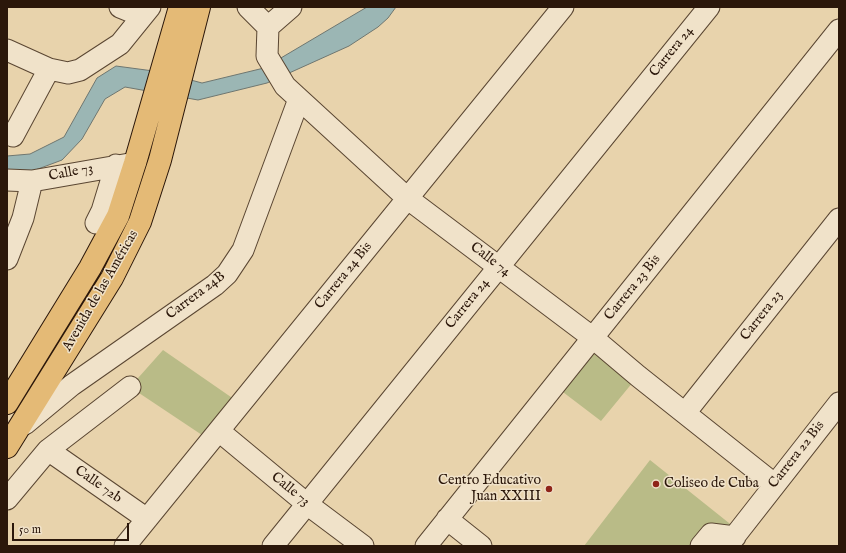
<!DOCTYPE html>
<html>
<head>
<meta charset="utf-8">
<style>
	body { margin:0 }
	#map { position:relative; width:846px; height:553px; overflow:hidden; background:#e8d3ac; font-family:"IM FELL English",serif }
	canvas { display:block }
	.frame { position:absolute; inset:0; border:8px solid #2b170a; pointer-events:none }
	.scale { position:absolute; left:12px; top:523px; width:117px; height:18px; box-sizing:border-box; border:2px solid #2b170a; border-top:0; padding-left:5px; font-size:12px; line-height:14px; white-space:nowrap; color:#2b170a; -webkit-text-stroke:3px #f0e2c9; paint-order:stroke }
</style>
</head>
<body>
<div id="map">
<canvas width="846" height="553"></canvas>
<div class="frame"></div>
<div class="scale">50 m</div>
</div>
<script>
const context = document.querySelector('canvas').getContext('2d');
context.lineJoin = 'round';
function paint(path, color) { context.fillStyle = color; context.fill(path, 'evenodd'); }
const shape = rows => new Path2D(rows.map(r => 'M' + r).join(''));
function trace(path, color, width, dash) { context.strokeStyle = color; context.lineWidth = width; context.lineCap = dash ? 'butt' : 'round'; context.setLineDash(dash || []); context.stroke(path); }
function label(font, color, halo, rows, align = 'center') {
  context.font = font + ' "IM FELL English",serif'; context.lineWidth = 3; context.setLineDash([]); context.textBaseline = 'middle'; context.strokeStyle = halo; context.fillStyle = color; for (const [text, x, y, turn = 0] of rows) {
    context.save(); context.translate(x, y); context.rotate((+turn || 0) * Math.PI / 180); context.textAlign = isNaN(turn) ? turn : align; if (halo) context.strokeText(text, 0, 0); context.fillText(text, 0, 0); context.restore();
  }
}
const green = shape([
	[593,338,638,376,601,421,555,386],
	[163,350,241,404,211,441,130,387],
	[650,460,739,531,727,546,584,546]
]);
const water = shape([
	[367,7,396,7,388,18,378,27,349,46,267,83,198,100,125,87,105,99,82,139,62,160,30,172,7,174,7,156,30,154,64,137,97,78,116,66,161,72,202,83,264,68,367,7]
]);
const minor = shape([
	[120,7,142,16],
	[248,7,268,27,267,56,285,86,407,198,593,338,638,376,774,484],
	[268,27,291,7],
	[7,50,49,69,68,73,80,70,120,44,150,7],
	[7,133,13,136,49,69],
	[7,180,32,181,135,163],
	[96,223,102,211,116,165],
	[7,259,23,218,32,181],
	[685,413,839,219],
	[25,424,72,385,215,285,227,274,243,250,299,99],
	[219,431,307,504,363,546],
	[48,450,147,519],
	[7,499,48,450,130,387],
	[447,519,481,546],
	[125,546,563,7],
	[273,546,709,7],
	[426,546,839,30],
	[701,546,711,534,735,537],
	[727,546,839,403]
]);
const major = shape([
	[7,403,90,268,118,216,135,163,180,7],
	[7,447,112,278,140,222,160,160,199,7]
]);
const markers = [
	[656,484,4,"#8f2418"],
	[549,489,4,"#8f2418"]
];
const streetNames = [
	["Carrera 24",672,52,-51],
	["Calle 73",71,173,-11],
	["Calle 74",490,260,37],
	["Carrera 24 Bis",344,276,-51],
	["Carrera 23 Bis",633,288,-51],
	["Avenida de las Américas",101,291,-60],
	["Carrera 24B",196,296,-37],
	["Carrera 24",468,304,-51],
	["Carrera 23",762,316,-52],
	["Carrera 22 Bis",797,455,-52],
	["Calle 72b",98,485,35],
	["Calle 73",290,490,39]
];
const poiNames = [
	["Centro Educativo",541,481],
	["Juan XXIII",541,497],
	["Coliseo de Cuba",664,484,"left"]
];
paint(green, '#b9bb87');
paint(water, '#9bb6b4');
trace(water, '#6e7670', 1);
trace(minor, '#5a4632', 23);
trace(major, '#2b170a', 24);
trace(minor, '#f0e2c9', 21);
trace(major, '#e4ba76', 22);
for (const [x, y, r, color] of markers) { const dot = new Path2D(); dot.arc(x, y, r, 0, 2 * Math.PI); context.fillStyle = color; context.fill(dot); trace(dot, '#f0e2c9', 1.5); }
label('14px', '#2b170a', '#f0e2c9', streetNames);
label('14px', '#2b170a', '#f0e2c9', poiNames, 'right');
</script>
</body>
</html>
